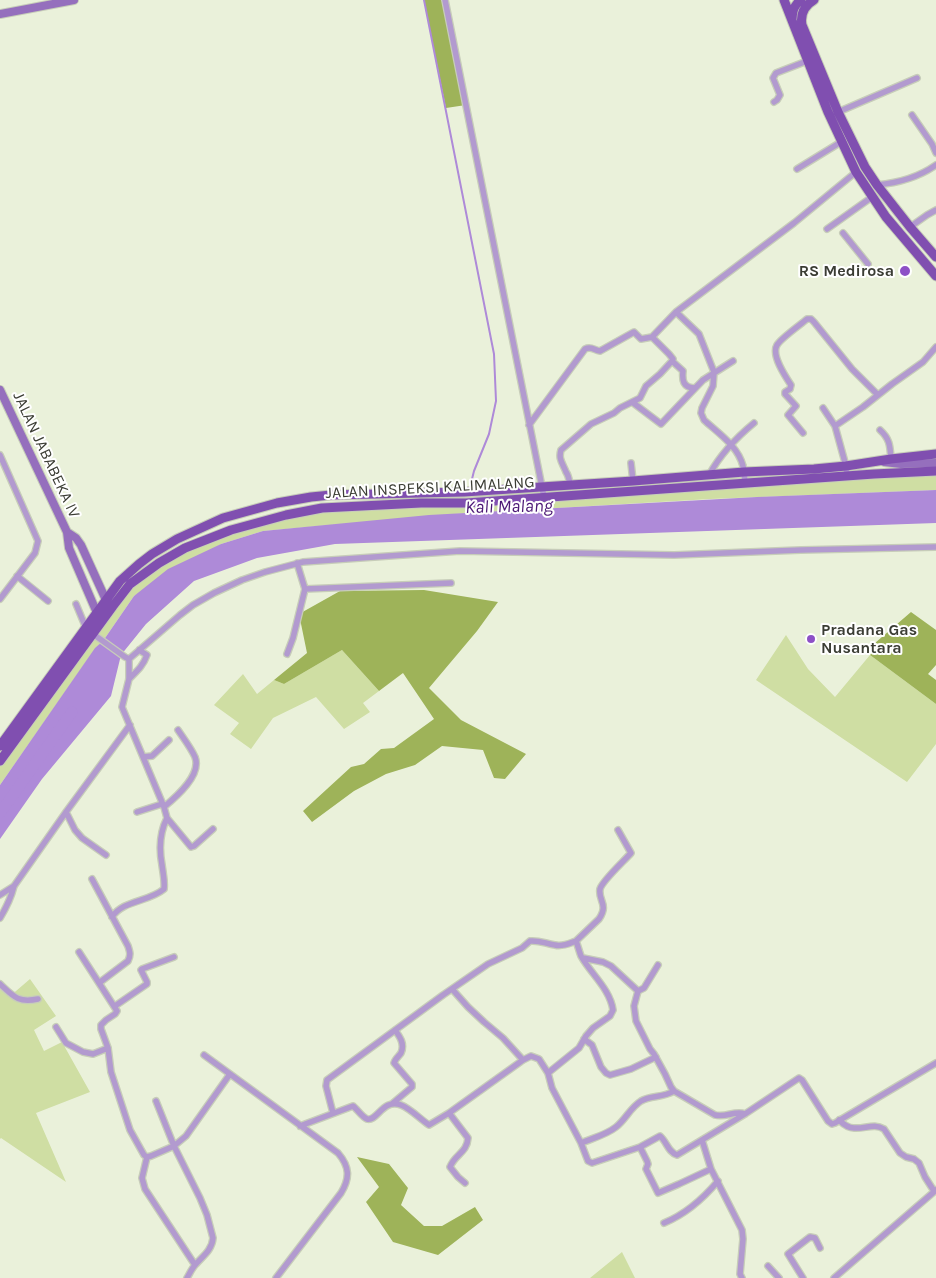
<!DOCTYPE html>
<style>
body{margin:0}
canvas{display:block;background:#eaf1da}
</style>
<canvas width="936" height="1278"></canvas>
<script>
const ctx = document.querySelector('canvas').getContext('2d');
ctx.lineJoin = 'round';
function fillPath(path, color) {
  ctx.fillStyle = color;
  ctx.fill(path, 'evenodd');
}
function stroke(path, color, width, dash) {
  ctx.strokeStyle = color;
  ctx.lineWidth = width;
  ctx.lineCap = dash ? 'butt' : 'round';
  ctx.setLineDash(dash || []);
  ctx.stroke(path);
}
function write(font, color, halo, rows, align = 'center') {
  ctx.font = font + ' Karla,sans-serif';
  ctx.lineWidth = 4;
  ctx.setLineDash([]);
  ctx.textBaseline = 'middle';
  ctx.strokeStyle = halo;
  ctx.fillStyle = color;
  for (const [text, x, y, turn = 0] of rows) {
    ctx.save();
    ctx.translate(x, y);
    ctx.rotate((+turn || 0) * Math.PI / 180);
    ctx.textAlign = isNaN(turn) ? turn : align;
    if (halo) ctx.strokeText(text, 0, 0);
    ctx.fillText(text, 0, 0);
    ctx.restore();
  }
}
fillPath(new Path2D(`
 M936,470v20l-226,9 -255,15 -192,17 -42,13 -87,52 -31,45 -8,8 -95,136v-24l126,-172 59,-41 118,-36z
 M786,635l22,34 27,28 35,-42 66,49v40l-29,38 -151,-102z
 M342,650l37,41 -16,12 7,9 -26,17 -28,-32 -43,21 -22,31 -21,-15 9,-11 -25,-18 29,-31 14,20 17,-14 10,4z
 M30,979l26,37 -22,14 10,21 18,-9 28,50 -54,21 30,69 -65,-44 -1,1v-150l9,8z
 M622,1252l13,26h-45z`), '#cfdea3');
fillPath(new Path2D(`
 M424,0h21l21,105 -20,3z
 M424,590l74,12 -21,29 -48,57 32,32 65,34 -21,25 -11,-1 -11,-28 -41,-4 -27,19 -29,9 -32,17 -42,31 -9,-11 48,-44 13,-3 17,-15 13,-1 40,-29 -31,-46 -24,18 -37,-41 -58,34 -10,-4 33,-27 -8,-39 41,-23z
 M911,612l25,18v35l-8,9 8,6v24l-66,-49 5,-12z
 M357,1157l32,7 19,24 -7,17 23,21h18l33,-19 8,13 -45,35 -45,-13 -27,-40 13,-15z`), '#9eb359');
fillPath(new Path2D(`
 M936,490v33l-601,21 -78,14 -63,23 -48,43 -25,31 -10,41 -69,83 -42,60v-54l95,-137 8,-7 31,-45 34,-27 53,-25 42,-13 166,-16 328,-18z`), '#ae8ad8');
stroke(new Path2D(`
 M424,0l70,354 2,47 -7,33 -15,37 -3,12
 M472,508l1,8`), '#ae8ad8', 2);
stroke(new Path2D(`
 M0,813l72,-101`), '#ae8ad8', 11);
const street = new Path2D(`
 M445,0l99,497
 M774,102l3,-2 3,-5 -7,-17 3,-5 31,-12
 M838,112l79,-34
 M912,115l20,29 4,9
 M797,169l44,-27
 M877,185c21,-2 42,-8 59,-20
 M910,227l17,-12 9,-5
 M827,229l45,-32
 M843,233l25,31
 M676,312l23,22 15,38 -1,14 -11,22 -1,5 3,7c14,13 34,26 39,46 2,6 1,11 2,17
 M652,337l17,17 4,5 -1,2 11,10c-1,9 0,17 12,17
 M632,402l8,-4 6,-12 14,-12 12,-13
 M823,408l12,18 11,40 1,9
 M529,425l56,-76c6,-3 9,1 15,2l34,-19 7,7 11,-2 24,-25 118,-89 62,-51
 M835,426l28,-19 29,-23 31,-22 13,-15
 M880,430c10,9 10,16 11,29
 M803,433l-15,-18 8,-9 -11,-12v-2l5,-3 1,-4c-6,-9 -20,-30 -14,-40 4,-7 23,-20 30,-26h4l3,3 38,47 26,26
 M0,455l38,86 -3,12 -35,46
 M631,463l2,18
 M709,475c11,-20 28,-38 45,-52
 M570,485c-1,-5 -1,-9 -4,-13 -3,-8 -8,-13 -5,-22l30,-26 23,-11 6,-5 12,-6 29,22 42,-44 30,-19
 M297,563l8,26
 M17,576l31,25
 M76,604l10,24
 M93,634l32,23 4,2
 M287,654l6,-16 12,-49 146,-6
 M129,679c8,-8 14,-13 18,-24l-8,-5
 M143,757l9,-1 17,-16
 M164,807c12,-10 38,-32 31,-50 -4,-9 -11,-18 -17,-27
 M66,812l9,18 7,8 24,17
 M137,812l25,-8
 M213,829l-19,17 -3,1 -24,-29 -3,-11 -42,-100 7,-28v-20l51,-44 13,-10 21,-12 28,-13 23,-8 38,-10 157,-11 214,4 127,-5 135,-3
 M92,879l36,67c2,6 3,9 0,15l-29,22 18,28 -2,3 -9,6 -5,5v4l7,19 3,24 19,58 14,25 3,2
 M0,895l14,-9
 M112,917c11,-17 37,-15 52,-28 1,-8 -1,-16 -2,-24 -3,-16 -3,-31 5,-47
 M0,918c6,-10 11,-20 14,-32l52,-74 64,-87
 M79,952l20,31
 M583,958l20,4 8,4 27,25 6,-3 14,-23
 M0,984c14,13 18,19 38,15
 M452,989l16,18 16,15 19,16 20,22
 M638,991l-4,15 2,15 14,28 4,5 11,20 6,13 3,4 41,24c11,3 20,-5 30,-1
 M115,1006l32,-22v-2l-6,-12 1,-1 32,-12
 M56,1027l10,16 17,9 10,2 15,-6
 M584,1039l8,6 9,22 5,6 4,2 21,-6 25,-12
 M204,1055l134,98c12,14 12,25 3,40l-65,85
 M548,1073l31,-25 7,-12 7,-8 17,-12 3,-6c-3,-21 -22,-36 -32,-54 -2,-5 -3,-10 -5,-15l23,-22c10,-15 -1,-18 1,-30 2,-8 24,-28 31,-36l-13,-23
 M156,1101l18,45 26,52 7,17 6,23c-1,12 -10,18 -17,26 -4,4 -6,9 -9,14
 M393,1103l19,-16v-3l-18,-21c1,-4 5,-7 7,-10 4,-9 -1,-16 -6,-23
 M333,1113l-7,-27 1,-6 116,-85 45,-31 34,-16 8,-7c10,-1 16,3 25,4 8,2 15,-2 21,-4
 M449,1113l19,25c-1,15 -13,16 -18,29l8,10 7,6
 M839,1120c4,4 9,8 15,8 11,1 20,-5 30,1l16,24 6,4 8,2 5,4 6,14 9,14
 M300,1126l53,-20c4,3 9,11 14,13 10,3 16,-21 34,-14 10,4 19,14 28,20l20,-12 74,-53 8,-4 8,3 9,14 4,15 29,55 7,18 4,2 48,-16 20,-11c7,6 8,16 17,19l68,-41 54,-36 3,2 26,41 4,3 3,-1 101,-60
 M702,1140l9,29 31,61 1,9 -3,35 2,4
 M581,1143c12,-5 25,-8 35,-16 10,-8 14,-19 25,-26 10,-6 22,-3 33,-10
 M640,1147l7,14 1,3 -2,5 12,24 21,-9 32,-15
 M147,1157l-5,21 3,11 50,76
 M147,1157l4,-1 23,-10 12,-10 44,-62
 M664,1223c22,-9 38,-23 54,-42
 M768,1266l11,12
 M803,1278l-15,-24 22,-17 5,1 5,10
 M834,1278l102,-88`);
const secondary = new Path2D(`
 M0,14l74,-14
 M0,390l67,142 2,16 28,65 3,3
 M884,462l17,2 35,-1
 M67,532l9,6 5,7 25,55 3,2`);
const primary = new Path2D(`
 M784,0l44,112 28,60 30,45 50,59
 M814,0c-10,6 -14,14 -12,25l36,87 27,55 12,18 33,42 26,30
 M792,20c0,-9 2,-15 9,-20
 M0,746l120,-165 19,-17 13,-10 25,-15 46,-21 54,-15 34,-6 20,-2 133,-3 169,-11 111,-9 70,-3 32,-3 45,-7 45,-5
 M0,761l113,-155 17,-22 29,-21 26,-15 46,-18 55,-15 36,-7 99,-5h45l408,-29 62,-3`);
stroke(street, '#c7cdb9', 8);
stroke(secondary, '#c7cdb9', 10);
stroke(primary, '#c7cdb9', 11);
stroke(street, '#b29acf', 5.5);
stroke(secondary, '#956fbd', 8);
stroke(primary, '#804fb0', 9);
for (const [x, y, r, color] of [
 [905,271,6,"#8d50c6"],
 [811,639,5,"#8d50c6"]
]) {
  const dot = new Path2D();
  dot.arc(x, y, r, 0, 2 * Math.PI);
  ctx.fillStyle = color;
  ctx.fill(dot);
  stroke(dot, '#fff', 2);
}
write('bold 16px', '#3b3d34', '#fff', [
 ["RS Medirosa",894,271],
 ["Pradana Gas",821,630,"left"],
 ["Nusantara",821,648,"left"]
], 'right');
write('16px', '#3b3d34', '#fff', [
 ["JALAN JABABEKA IV",46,455,65],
 ["JALAN INSPEKSI KALIMALANG",430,488,-3]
]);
write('italic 18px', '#4b1774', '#fff', [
 ["Kali Malang",509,507,-1]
]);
</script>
